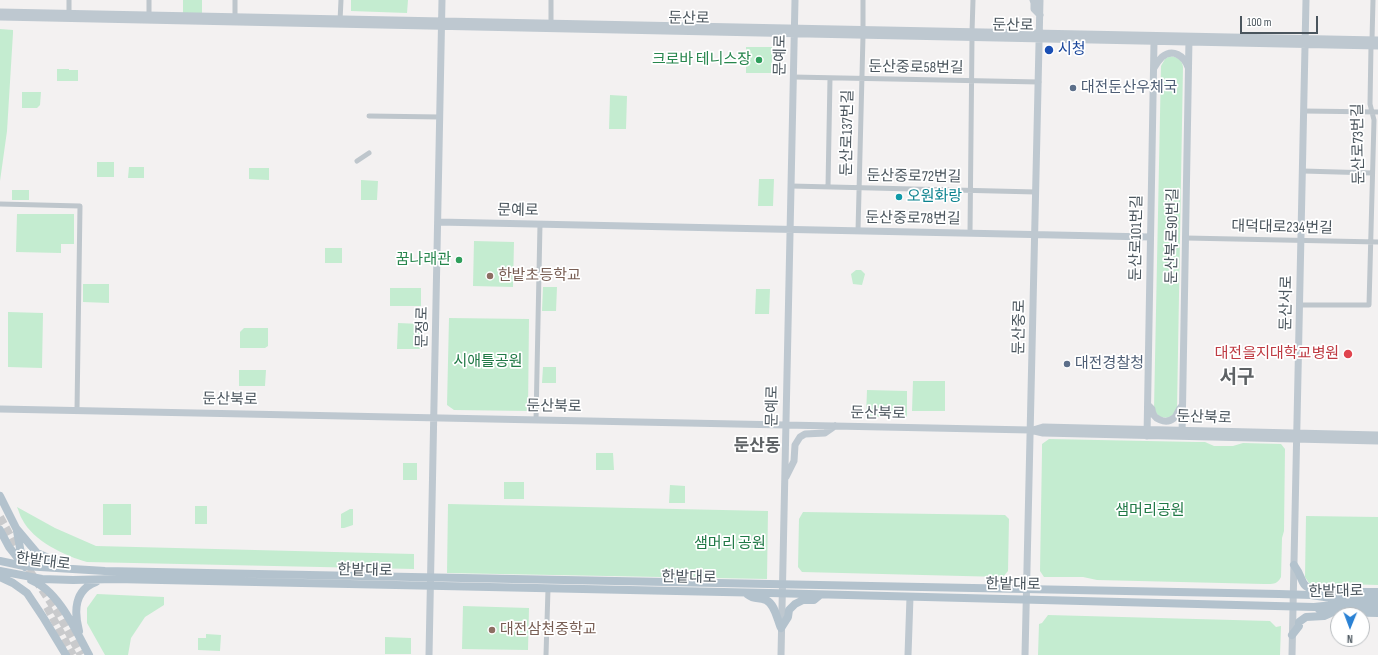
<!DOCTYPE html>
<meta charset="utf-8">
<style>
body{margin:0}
#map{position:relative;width:1378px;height:655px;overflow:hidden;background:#f3f1f1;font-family:"Sofia Sans Condensed",sans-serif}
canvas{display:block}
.north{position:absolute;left:1330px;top:607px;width:40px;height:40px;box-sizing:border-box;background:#fff;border:1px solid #b7bbbe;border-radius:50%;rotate:181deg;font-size:11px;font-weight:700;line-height:16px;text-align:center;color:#4a555d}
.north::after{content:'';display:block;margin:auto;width:14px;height:18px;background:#2a81d4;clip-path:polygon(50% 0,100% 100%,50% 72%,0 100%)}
.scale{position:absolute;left:1240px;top:16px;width:78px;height:18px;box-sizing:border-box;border:2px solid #4a555d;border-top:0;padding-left:5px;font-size:12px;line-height:14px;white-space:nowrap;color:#4a555d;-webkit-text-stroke:3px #fff;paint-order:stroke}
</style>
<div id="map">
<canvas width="1378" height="655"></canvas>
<div class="north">N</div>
<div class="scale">100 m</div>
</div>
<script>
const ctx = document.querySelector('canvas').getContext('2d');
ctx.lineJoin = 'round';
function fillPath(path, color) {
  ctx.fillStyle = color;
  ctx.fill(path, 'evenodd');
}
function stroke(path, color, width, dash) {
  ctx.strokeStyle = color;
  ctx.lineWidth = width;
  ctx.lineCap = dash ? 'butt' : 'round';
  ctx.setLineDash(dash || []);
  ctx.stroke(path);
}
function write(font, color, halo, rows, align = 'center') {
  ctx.font = font + ' "Sofia Sans Condensed","Noto Sans KR",sans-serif';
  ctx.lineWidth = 3.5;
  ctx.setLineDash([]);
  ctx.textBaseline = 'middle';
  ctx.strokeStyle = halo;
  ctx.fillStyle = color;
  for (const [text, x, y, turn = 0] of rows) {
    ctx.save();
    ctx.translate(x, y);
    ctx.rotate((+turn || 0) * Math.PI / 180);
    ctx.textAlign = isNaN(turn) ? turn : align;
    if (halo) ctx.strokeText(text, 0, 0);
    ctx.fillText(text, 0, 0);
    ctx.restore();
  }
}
fillPath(new Path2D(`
 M183,0h19v17h-19z
 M351,0h57l-1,13 -56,-2z
 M0,29l13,1v3l-6,98 -7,50z
 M746,47h26v26h-26z
 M1170,56c7,1 12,3 13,11l-6,342 -1,3 -6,6 -11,-1 -5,-8 7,-343 4,-7z
 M57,69h12v1h9v11h-21z
 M22,92h19l-1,13 -3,3h-15z
 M610,95l17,1 -1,33h-17z
 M97,162h17v15h-17z
 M129,167h15v11h-16z
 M249,168h20v12l-20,-1z
 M759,179h15l-1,27h-15z
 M361,180l17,1 -1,19h-16z
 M12,190h17v10h-17z
 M17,214h57v30h-13v9l-45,-1z
 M474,241l40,1 -1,45 -40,-1z
 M325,248h17v15h-17z
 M856,270h5l4,4 -3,11 -9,-1 -2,-10z
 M83,284h26v19l-26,-1z
 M543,287h14l-1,24h-14z
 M390,288h31v18h-31z
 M756,289h14l-1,25h-14z
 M8,312l35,1 -1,55 -34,-1z
 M449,318l80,1 -1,92 -74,-1 -7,-5z
 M398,323l23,1 -1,25h-23z
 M244,328h24v18l-3,2h-25v-16z
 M543,367h13v16h-14z
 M239,370h27l-1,16h-26z
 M913,381h32v30h-33z
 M867,390l40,1v26h-41z
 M1049,439l147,3h9l9,4h19l10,-3 38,1 4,5 -1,82 -2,7 -1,39c-4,8 -9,7 -17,7l-167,-4 -14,-3h-39l-4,-6 2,-119v-8z
 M596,453h17l1,17h-18z
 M403,463h14v17h-14z
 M504,482h20v17h-20z
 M670,485l15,1v17h-16z
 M103,504h28v31h-28z
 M448,504l320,7 -1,68 -320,-6z
 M195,506h12v18h-12z
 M17,507l38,21 41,18 318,8v15l-327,-7c-22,-6 -54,-21 -65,-43 -2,-3 -3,-8 -5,-12z
 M350,509h3v16l-9,3h-3v-14z
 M803,512l202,3 4,4 -1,52 -5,6 -201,-5 -4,-5 1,-48z
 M1306,516l72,1v68l-69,-2 -4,-6z
 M97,594l67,3v8l-19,12 -14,21 -3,17h-23l-18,-32v-15z
 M463,606l66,2 -1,42 -66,-1z
 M1048,615l222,6 6,6 5,-1 -1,29h-242l1,-31 3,-1z
 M206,634l15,1 -1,16 -22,-1v-12h8z
 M385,637l26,1v16h-26z`), '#c4ecd0');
stroke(new Path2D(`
 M0,517l29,53 30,45 22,40
 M47,607l26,48`), '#c9cacc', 8, [8, 4]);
stroke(new Path2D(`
 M149,15v-15
 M69,16v-16
 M235,17v-17
 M340,21l1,-21
 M551,25v-25
 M863,30v-30
 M972,32l1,-32
 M1372,40l1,-40
 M793,77l246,5
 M1304,111l74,1
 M369,116l71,1
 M357,161l12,-8
 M1303,171l69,2
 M791,186l245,6
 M828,187l2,-109
 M0,204l80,2 -3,204
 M858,231l5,-195
 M970,233l2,-195
 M1186,238l192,4
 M1300,305h69l5,-185 -4,-16 1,-58
 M536,420l4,-196
 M546,655l2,-66`), '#bec6cc', 5);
stroke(new Path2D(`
 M1033,0l1,3v6l6,6
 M0,12l1378,28
 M0,17l1378,29
 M1154,68c2,-4 5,-8 8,-11 11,-9 22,-1 26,10
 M438,222l712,15
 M1149,406l3,3c0,10 14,16 22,9 4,-3 3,-7 7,-11
 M0,409l1030,21 13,3 335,8
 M1033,430l10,-3 335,8
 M1147,436l7,-394
 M1182,436l7,-397
 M786,477l8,-16 1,-16 5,-8 5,-3 20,-1 10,-7
 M429,655l13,-655
 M781,655l14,-655
 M908,655l2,-58
 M1025,655l15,-655
 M1292,655l14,-655`), '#bec8d0', 7);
stroke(new Path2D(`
 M0,496l16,32 21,25 29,13
 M0,530l9,17 16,20
 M17,531l6,34
 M0,561l24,5 81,5 1174,23 32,1 20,3h47
 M1294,565c14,19 1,23 32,25
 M0,571l42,8 31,1 42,-1 655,14 544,14 19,-2 45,1
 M0,577l13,6 14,10 16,24 23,38
 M31,580c27,10 45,51 58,75
 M1319,593l11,-1h48
 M747,594c9,7 10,2 19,6 9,4 11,19 15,28l7,-11 1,-7 6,-6 8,-4h11l6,-5
 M1319,609l14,3 45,1
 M79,631c-5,-19 -5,-41 17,-49
 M1292,635l7,-9v-4l7,-5 18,-1 9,-4`), '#b3c2cd', 8);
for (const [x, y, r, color] of [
 [1049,50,5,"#1a4fb4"],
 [759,60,4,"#2e9e5b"],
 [1073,88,4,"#5c6f8a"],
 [899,197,4,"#0f9aa8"],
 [459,260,4,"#2e9e5b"],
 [490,276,4,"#8d6e63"],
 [1348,354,5,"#e0444e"],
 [1067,364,4,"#5c6f8a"],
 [492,630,4,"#8d6e63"]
]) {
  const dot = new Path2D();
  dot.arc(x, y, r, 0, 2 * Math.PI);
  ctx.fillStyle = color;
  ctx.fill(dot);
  stroke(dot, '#fff', 1.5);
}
write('15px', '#4a555d', '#fff', [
 ["둔산로",689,19,1],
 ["둔산로",1013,26,1],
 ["문예로",781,55,-89],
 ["둔산중로58번길",916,68,1],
 ["둔산로137번길",848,133,-89],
 ["둔산로73번길",1359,144,-91],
 ["둔산중로72번길",914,177,1],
 ["문예로",518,211,1],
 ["둔산중로78번길",913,219,1],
 ["대덕대로234번길",1282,228,1],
 ["둔산북로90번길",1173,236,-89],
 ["둔산로101번길",1137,238,-89],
 ["둔산서로",1287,303,-89],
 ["문정로",423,327,-89],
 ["둔산중로",1020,327,-89],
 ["둔산북로",230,400,1],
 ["문예로",773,406,-89],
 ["둔산북로",554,407,1],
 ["둔산북로",878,414,1],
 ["둔산북로",1204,418,2],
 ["한밭대로",43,562,7],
 ["한밭대로",365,571,1],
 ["한밭대로",689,578,1],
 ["한밭대로",1013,585,1],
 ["한밭대로",1336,592,-1]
]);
write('15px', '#164399', '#fff', [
 ["시청",1058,50]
], 'left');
write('15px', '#27864d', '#fff', [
 ["크로바 테니스장",751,60],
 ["꿈나래관",451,260]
], 'right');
write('15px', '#4e5e75', '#fff', [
 ["대전둔산우체국",1081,88],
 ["대전경찰청",1075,364]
], 'left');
write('15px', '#0d838f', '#fff', [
 ["오원화랑",907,197]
], 'left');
write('15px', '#785e54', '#fff', [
 ["한밭초등학교",498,276],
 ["대전삼천중학교",500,630]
], 'left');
write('15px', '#be3a42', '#fff', [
 ["대전을지대학교병원",1339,354]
], 'right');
write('15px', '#207946', '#fff', [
 ["시애틀공원",488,362],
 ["샘머리공원",1150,511],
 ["샘머리 공원",730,544]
]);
write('bold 17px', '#5e6265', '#fff', [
 ["둔산동",757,447]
]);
write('bold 19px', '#5e6265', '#fff', [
 ["서구",1237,378]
]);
</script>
